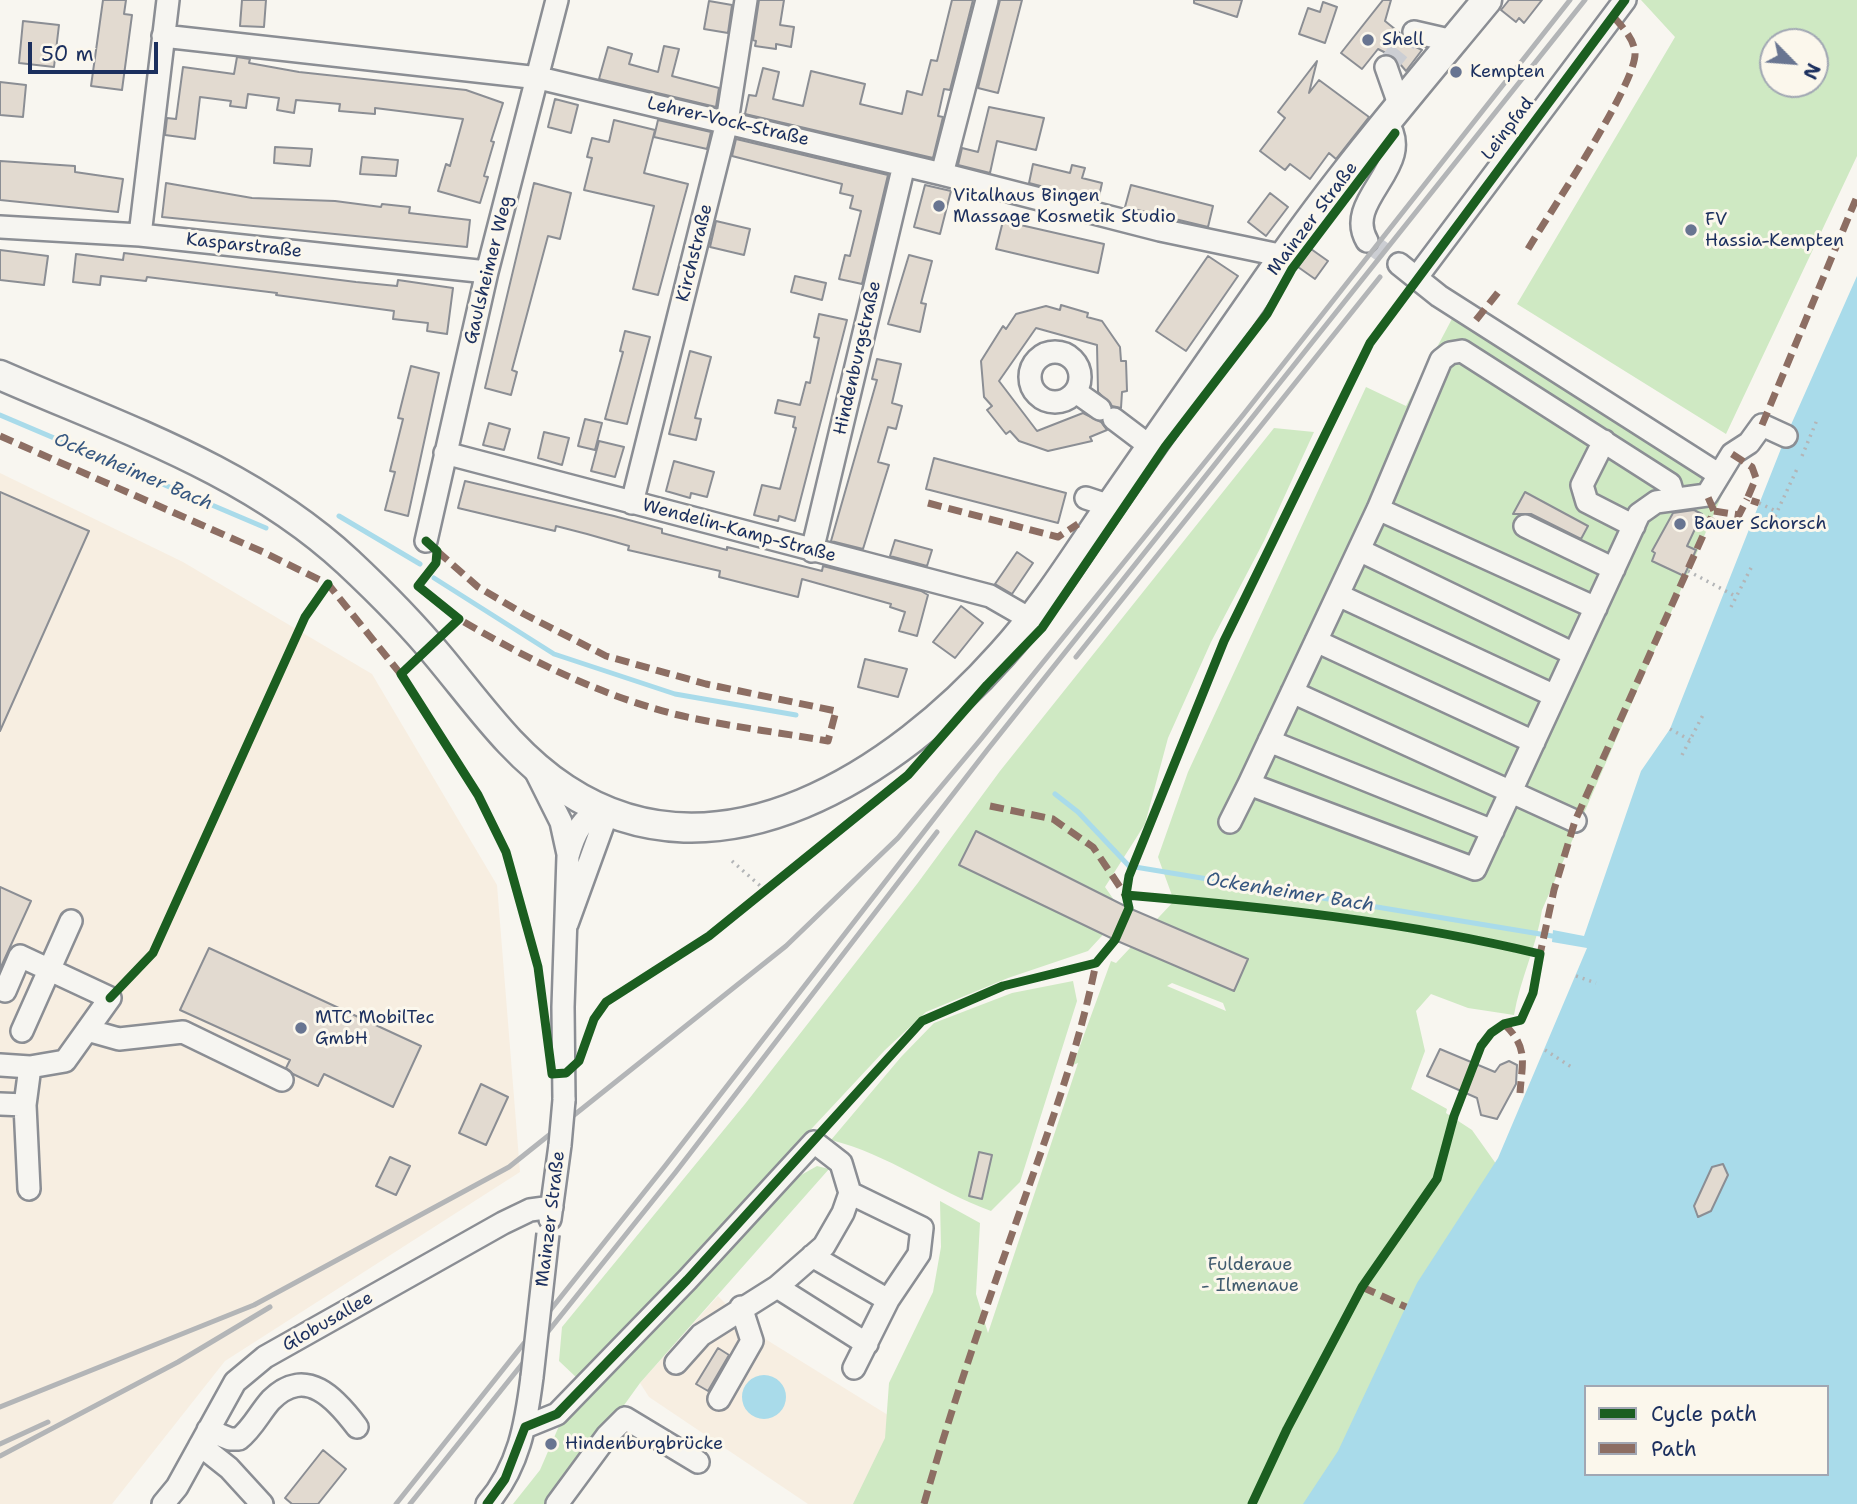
<!DOCTYPE html>
<meta charset="utf-8">
<style>
body{margin:0}
#map{position:relative;width:1857px;height:1504px;overflow:hidden;background:#f8f6f0;font-family:"Shantell Sans",sans-serif}
canvas{display:block}
.legend{position:absolute;left:1584px;top:1385px;width:245px;height:91px;box-sizing:border-box;background:#fbf7ec;border:2px solid #a1a7b3;margin:0;padding:9px 12px;list-style:none;font-size:21px;color:#1b2f5e}
.legend li{display:flex;align-items:center;gap:14px;height:35px}
.legend b{width:35px;border:2px solid #a1a7b3}
.north{position:absolute;left:1759px;top:28px;width:70px;height:70px;box-sizing:border-box;background:#fbf7ec;border:2px solid #a1a7b3;border-radius:50%;rotate:115deg;font-size:19px;font-weight:700;line-height:28px;text-align:center;color:#1b2f5e}
.north::after{content:'';display:block;margin:auto;width:24px;height:32px;background:#687591;clip-path:polygon(50% 0,100% 100%,50% 72%,0 100%)}
.scale{position:absolute;left:28px;top:42px;width:130px;height:32px;box-sizing:border-box;border:4px solid #1b2f5e;border-top:0;padding-left:9px;font-size:21px;line-height:24px;white-space:nowrap;color:#1b2f5e;-webkit-text-stroke:5px #fbf7ec;paint-order:stroke}
</style>
<div id="map">
<canvas width="1857" height="1504"></canvas>
<ul class="legend">
<li><b style="height:9px;background:#1b5e20"></b>Cycle path</li>
<li><b style="height:9px;background:#8d6e63"></b>Path</li>
</ul>
<div class="north">N</div>
<div class="scale">50 m</div>
</div>
<script>
const ctx = document.querySelector('canvas').getContext('2d');
ctx.lineJoin = 'round';
function fillPath(path, color) {
  ctx.fillStyle = color;
  ctx.fill(path, 'evenodd');
}
function stroke(path, color, width, dash) {
  ctx.strokeStyle = color;
  ctx.lineWidth = width;
  ctx.lineCap = dash ? 'butt' : 'round';
  ctx.setLineDash(dash || []);
  ctx.stroke(path);
}
function write(font, color, halo, rows, align = 'center') {
  ctx.font = font + ' "Shantell Sans",sans-serif';
  ctx.lineWidth = 6;
  ctx.setLineDash([]);
  ctx.textBaseline = 'middle';
  ctx.strokeStyle = halo;
  ctx.fillStyle = color;
  for (const [text, x, y, turn = 0] of rows) {
    ctx.save();
    ctx.translate(x, y);
    ctx.rotate((+turn || 0) * Math.PI / 180);
    ctx.textAlign = isNaN(turn) ? turn : align;
    if (halo) ctx.strokeText(text, 0, 0);
    ctx.fillText(text, 0, 0);
    ctx.restore();
  }
}
fillPath(new Path2D(`
 M0,473l183,89 189,112 125,211 23,287 -295,189 -113,143h-112z
 M718,1296l36,36 150,93 -43,79h-53l-159,-107 -9,-14z`), '#f7eee1');
fillPath(new Path2D(`
 M1641,0h216v156l-131,278 -209,-130 158,-267zM1773,42h42v42h-42z
 M1454,315l271,173 -183,422c-5,36 -22,69 -28,105l-46,-7 -37,-14 -15,17 9,40 -14,38 36,20 -1,4 26,17 27,38 87,219v87l90,30h-823l32,-66 4,-55 44,-91 8,-45 -1,-46 40,22 -4,71 12,39 90,-270 -5,2 38,-104 5,2 58,-62 -16,-44 30,-85 178,-385 40,19zM1172,983l51,20 3,8 -59,-25z
 M1274,428l40,4 -50,109 -53,101 -43,96 -23,86 -40,63 18,26 -35,38 -80,27 -82,34 -41,38 -307,329 -19,-18 3,-34 183,-223 172,-220 83,-113z
 M1073,981l4,20 -57,181 -29,29c-55,-20 -103,-57 -160,-71l70,-83 33,-34 78,-30z
 M817,1166l12,3 -189,214 -87,121h-40l27,-34 19,-44 235,-247z`), '#cfe9c3');
fillPath(new Path2D(`
 M1857,276v1228h-554l35,-53 79,-168 81,-125 89,-210 -35,-6 1,-12 31,6 57,-165 29,-42 116,-293zM1586,1387h241v87h-241z
 M742 1397a22 22 0 1 1 44 0a22 22 0 1 1-44 0Z`), '#a9dbea');
stroke(new Path2D(`
 M0,415l266,113
 M339,516l81,48
 M434,578l120,76 121,40 121,21
 M1055,794l23,18 51,54 423,70`), '#a9dbea', 5);
const building = new Path2D(`
 M103,0h23l-2,14 8,1 -10,75 -31,-4z
 M242,0h24l-2,27 -24,-1z
 M759,0h25l-4,25 14,2 -3,20 -15,-3v5l-21,-3 1,-5 -3,-1z
 M952,0h21l-23,90 -6,-1 -6,27 5,1 -10,41 -188,-44 4,-19 7,1 7,-28 16,4 -6,27 30,7 8,-35 54,13 -5,20 42,10 5,-23 15,4 9,-35 6,1z
 M1000,0h22l-24,93 -20,-5z
 M1194,0h48l-5,17 -43,-14z
 M1383,0h8l-6,21 16,13 5,8 16,8 -16,21 -12,-14 -16,-8 -16,20 -21,-16z
 M1509,0h33l-18,23 -5,-5 -3,4 -15,-12z
 M709,1l23,4 -4,28 -24,-4z
 M1323,2l14,5 -12,36 -26,-9 9,-26 12,4z
 M23,21l36,4 -5,42 -35,-4z
 M664,46l15,3 -7,27 47,12 -3,19 -117,-28 9,-32 24,7 -3,10 29,8z
 M237,57l13,2 -1,4 50,9 167,18 37,13 -12,38 3,1 -10,34 4,1 -8,26 -42,-12 8,-27 4,2 13,-47 -88,-11v6l-36,-3 1,-7 -44,-4 -2,13 -17,-3 2,-12 -31,-4 -2,14 -16,-2 1,-5 -31,-4 -5,42 -30,-4 2,-17 9,1 7,-52 51,7z
 M1317,61l-8,32 10,-13 50,37 -33,42 -7,-6 -19,26 -20,-15 -5,6 -25,-19 25,-33 -7,-6z
 M0,82l26,3 -3,32 -23,-2z
 M555,99l23,6 -7,28 -23,-6z
 M989,107l55,11 -8,32 -39,-9 -7,32 -32,-8 4,-17 16,4z
 M614,120l41,10 -11,43 44,11 -30,111 -25,-6 21,-83 -70,-16 8,-32 -5,-1 5,-19 17,4z
 M658,120l53,12 -4,17 -53,-12z
 M736,139l152,36 -26,109 -23,-5 6,-24 5,1 11,-45 -11,-3 3,-12 -13,-3 2,-9 -110,-28z
 M275,147l37,2 -2,17 -36,-3z
 M362,157l36,3 -2,16 -36,-2z
 M0,161l75,5v6l48,7 -5,33 -118,-12z
 M1033,164l37,9 2,-8 13,3 -3,10 20,5 -4,18 -69,-18z
 M166,183l86,15 83,3 46,6 1,-3 28,3 -1,6 61,7 -3,27 -305,-30z
 M534,183l37,10 -11,46 -12,-3 -36,134 5,2 -6,23 -26,-7z
 M925,185l26,6 -11,43 -26,-7z
 M1131,185l82,21 -5,21 -83,-20z
 M1270,193l18,14 -22,29 -18,-14z
 M716,221l34,8 -6,26 -34,-8z
 M1003,221l101,23 -6,29 -102,-24z
 M1311,249l17,12 -13,18 -17,-12z
 M0,250l48,6 -4,29 -44,-5z
 M124,253l232,29 41,4 1,-6 55,8 -6,46 -20,-3 1,-8 -35,-4 1,-8 -118,-16 1,-2 -130,-16 -1,4 -45,-5 -1,9 -27,-3 3,-28 47,6z
 M909,255l23,6 -11,42 5,1 -6,28 -32,-8z
 M1208,256l30,20 -52,75 -30,-20z
 M795,276l31,7 -4,17 -31,-8z
 M1061,305l27,8 -1,4 15,4 18,26 1,14h5l1,30 -5,1 -1,16 -9,-2 -14,-14 -1,-47 -61,-17 -37,53 38,50 46,-18 18,9 6,8 -17,7 2,4 -44,10 -29,-10 -9,-10 -4,3 -19,-24 5,-4 -8,-9 -3,-36 22,-35 3,3 10,-15 30,-8 14,4z
 M819,314l28,6 -52,201 -16,-5 -1,5 -24,-6 8,-30 18,4 16,-61 -3,-1 2,-10 -20,-4 3,-13 22,5 6,-23 4,1 9,-45 -5,-1z
 M625,331l25,6 -23,87 -22,-5 18,-67 -3,-1z
 M690,351l21,6 -16,61 6,1 -5,21 -27,-6z
 M877,359l24,5 -9,39 10,3 -6,23 -8,-2 -10,35 11,3 -26,84 -32,-8 46,-161 -5,-1z
 M411,366l28,7 -31,143 -23,-6 10,-38 -5,-1 13,-52 -5,-1z
 M585,419l17,4 -7,27 -17,-4z
 M489,423l21,6 -6,21 -21,-5z
 M544,432l25,6 -7,27 -24,-7z
 M599,441l25,6 -9,30 -24,-6z
 M934,458l132,35 -8,30 -132,-34z
 M674,461l40,11 -7,25 -16,-4 -1,5 -24,-7z
 M465,481l149,35 48,13v4l65,17v-3l95,24 1,-5 98,25 7,4 -11,41 -18,-5 6,-19 -15,-5 1,-3 -89,-25 -4,18 -79,-20 1,-6 -92,-21 1,-4 -42,-12 -31,-8 -1,5 -97,-23z
 M0,492l89,39 -89,200z
 M1525,492l63,34 -7,13 -50,-25h-18z
 M1694,510l8,4 -15,32 9,4 -12,26 -32,-15 3,-8 -3,-2 21,-38z
 M895,540l37,10 -5,16 -37,-10z
 M1017,552l16,11 -21,31 -17,-10z
 M961,606l22,17 -28,35 -22,-16z
 M865,659l42,10 -9,28 -40,-10z
 M976,831l153,77 119,51 -14,32 -119,-51 -156,-75z
 M0,887l31,14 -31,68z
 M209,948l212,98 -28,61 -69,-33 -6,12 -25,-12 -7,-6 4,-8 -110,-50z
 M1440,1049l55,23 5,-7 9,-4 8,4 -1,19 -19,35 -16,-4 -4,-17 -50,-22z
 M481,1084l27,13 -22,48 -27,-12z
 M979,1152l13,3 -10,44 -13,-3z
 M390,1157l20,9 -14,29 -20,-9z
 M1723,1164l5,11 -17,36 -13,6 -4,-11 18,-39z
 M718,1348l11,7 -21,36 -12,-7z
 M323,1450l23,19 -28,35h-26l-7,-6z`);
fillPath(building, '#e2dad0');
stroke(building, '#8b8e94', 2);
stroke(new Path2D(`
 M1386,67l28,-35
 M1367,241l32,23`), '#ccced3', 21, [21, 10]);
const minor = new Path2D(`
 M1414,32l39,9
 M163,36l376,42 403,96 218,56 124,26
 M1386,67l13,37
 M942,174l45,-174
 M0,227l140,8 347,37
 M140,235l28,-235
 M1367,241c-25,-42 52,-75 19,-120
 M1399,264l40,32 279,178
 M1417,277l208,-277
 M1030 377a25 25 0 1 1 50 0a25 25 0 1 1-50 0Z
 M1076,392l24,17
 M1114,419l37,28
 M1604,441l-22,44 5,17 47,24
 M445,453l545,143 40,23
 M1086,498l24,8
 M1674,498l-4,-14 -208,-133 -12,2 -9,7 -63,149 -129,275 226,85 164,-355 17,-12 51,-7 25,-41 17,-11 13,-18 24,11
 M632,503l95,-381 19,-122
 M1378,509l218,99
 M1525,526l89,43
 M426,541l61,-269 70,-272
 M1359,550l215,104
 M812,551l92,-386
 M1338,595l217,101
 M1316,641l218,101
 M1292,692l283,129
 M1269,741l224,90
 M534,768l27,54 7,32
 M1230,822l19,-38
 M0,989l5,2 15,-35 90,42 -45,63 -35,6 -30,-2
 M87,1030l32,9 64,-7 99,48
 M22,1031l49,-110
 M564,1100l-1,-93 5,-151c6,-21 15,-45 40,-45l-41,113
 M0,1104l25,1 5,-38
 M25,1105l4,84
 M550,1219l10,-74
 M812,1256l76,44 31,-46 3,-26 -72,-35
 M777,1287l90,57
 M854,1368l34,-68
 M719,1399l33,-58 -11,-34
 M525,1427l32,-13 130,-134 127,-138 27,21 9,30 -7,20 -19,33 -47,41 -76,48 -25,28
 M208,1430l22,9h9c14,-11 21,-27 32,-39 35,-35 65,-1 86,27
 M200,1445l29,23 33,36
 M163,1504l14,-17 58,-105 30,-25 238,-134 27,-13 22,-3
 M487,1504c32,-37 39,-80 45,-127
 M557,1504l50,-68 18,-18 73,44`);
const major = new Path2D(`
 M0,375c121,53 249,95 348,187 32,30 63,61 91,95 40,48 74,98 126,132 155,102 333,-18 437,-135 41,-45 74,-98 108,-148 56,-81 112,-162 169,-243 64,-92 137,-177 208,-263`);
stroke(minor, '#8b8e94', 26);
stroke(major, '#8b8e94', 33);
stroke(new Path2D(`
 M1802,456l15,-36
 M1759,503l17,8
 M1769,529l28,-60
 M1688,571l49,26
 M1731,607l21,-41
 M1670,729l20,11
 M1682,755l21,-40
 M732,861l34,30
 M1576,976l20,7
 M1545,1050l28,18`), '#b3b5b7', 3.5, [2, 5]);
stroke(minor, '#f6f5f1', 21);
stroke(major, '#f6f5f1', 28);
stroke(new Path2D(`
 M1076,657l304,-380
 M0,1407l254,-102 255,-138 277,-221 112,-108 83,-99 262,-324 327,-415
 M0,1444l48,-22
 M0,1456l178,-94 92,-55
 M396,1504l269,-338 323,-417 597,-749
 M410,1504l265,-331 262,-341`), '#b3b5b7', 5);
const minorBridge = new Path2D(`
 M560,1145l4,-45
 M532,1377l16,-143`);
stroke(minorBridge, '#8b8e94', 26, []);
stroke(minorBridge, '#f6f5f1', 21);
stroke(new Path2D(`
 M1528,249c20,-34 110,-167 107,-197 -2,-15 -13,-25 -22,-36
 M1476,320l24,-30
 M1762,425l94,-226
 M0,436l263,116 65,32 75,93
 M1732,454l20,13 4,11 -9,21 12,4
 M928,503l130,34 20,-13
 M1714,511l25,4 8,-16
 M437,551l41,36 46,27 82,42 100,28 130,27 -8,30c-51,-9 -104,-15 -154,-27 -77,-20 -147,-55 -215,-95
 M990,806l63,13 40,28 33,49
 M1539,959l15,-69 21,-69 139,-310 -7,-16
 M1504,1024c25,24 18,38 16,69
 M1362,1287l44,20
 M924,1504c26,-92 57,-182 89,-273 31,-88 65,-177 83,-268`), '#8d6e63', 7, [14, 7]);
stroke(new Path2D(`
 M426,541l11,10 -1,12 -18,23 41,33 -58,55 77,121 28,57 32,115 14,107 14,-1 13,-12 15,-42 12,-17 103,-66 199,-161 79,-90 55,-57 123,-181 102,-133 25,-45 103,-136
 M1126,895c139,12 277,26 414,59l-7,39 -12,27 -17,4 -13,9 -10,13 -27,70 -17,63 -75,108 -75,142 -35,75
 M110,998l43,-45 152,-336 23,-33
 M487,1504l18,-25 20,-52 32,-13 130,-134 235,-259 81,-35 93,-23 19,-23 14,-32 -3,-13 3,-19 95,-235 146,-298 255,-343`), '#1b5e20', 9);
for (const [x, y, r, color] of [
 [1368,40,7,"#687591"],
 [1456,72,7,"#687591"],
 [939,206,7,"#687591"],
 [1691,230,7,"#687591"],
 [1680,524,7,"#687591"],
 [301,1028,7,"#687591"],
 [551,1444,7,"#687591"]
]) {
  const dot = new Path2D();
  dot.arc(x, y, r, 0, 2 * Math.PI);
  ctx.fillStyle = color;
  ctx.fill(dot);
  stroke(dot, '#fbf7ec', 2.5);
}
write('18px', '#1b2f5e', '#fbf7ec', [
 ["Shell",1382,40],
 ["Kempten",1470,72],
 ["Vitalhaus Bingen",953,196],
 ["Massage Kosmetik Studio",953,217],
 ["FV",1705,220],
 ["Hassia-Kempten",1705,241],
 ["Bauer Schorsch",1694,524],
 ["MTC MobilTec",315,1018],
 ["GmbH",315,1039],
 ["Hindenburgbrücke",565,1444]
], 'left');
write('18px', '#1b2f5e', '#fbf7ec', [
 ["Lehrer-Vock-Straße",728,122,13],
 ["Leinpfad",1508,129,-53],
 ["Mainzer Straße",1313,219,-53],
 ["Kasparstraße",244,246,6],
 ["Kirchstraße",695,253,-76],
 ["Gaulsheimer Weg",489,270,-76],
 ["Hindenburgstraße",858,358,-77],
 ["Wendelin-Kamp-Straße",739,531,15],
 ["Mainzer Straße",551,1219,-83],
 ["Globusallee",328,1322,-30]
]);
write('18px', '#405b6e', '#fbf7ec', [
 ["Fulderaue",1250,1265],
 ["- Ilmenaue",1250,1286]
]);
write('italic 19px', '#365780', '#fbf7ec', [
 ["Ockenheimer Bach",133,472,23],
 ["Ockenheimer Bach",1290,893,9]
]);
</script>
